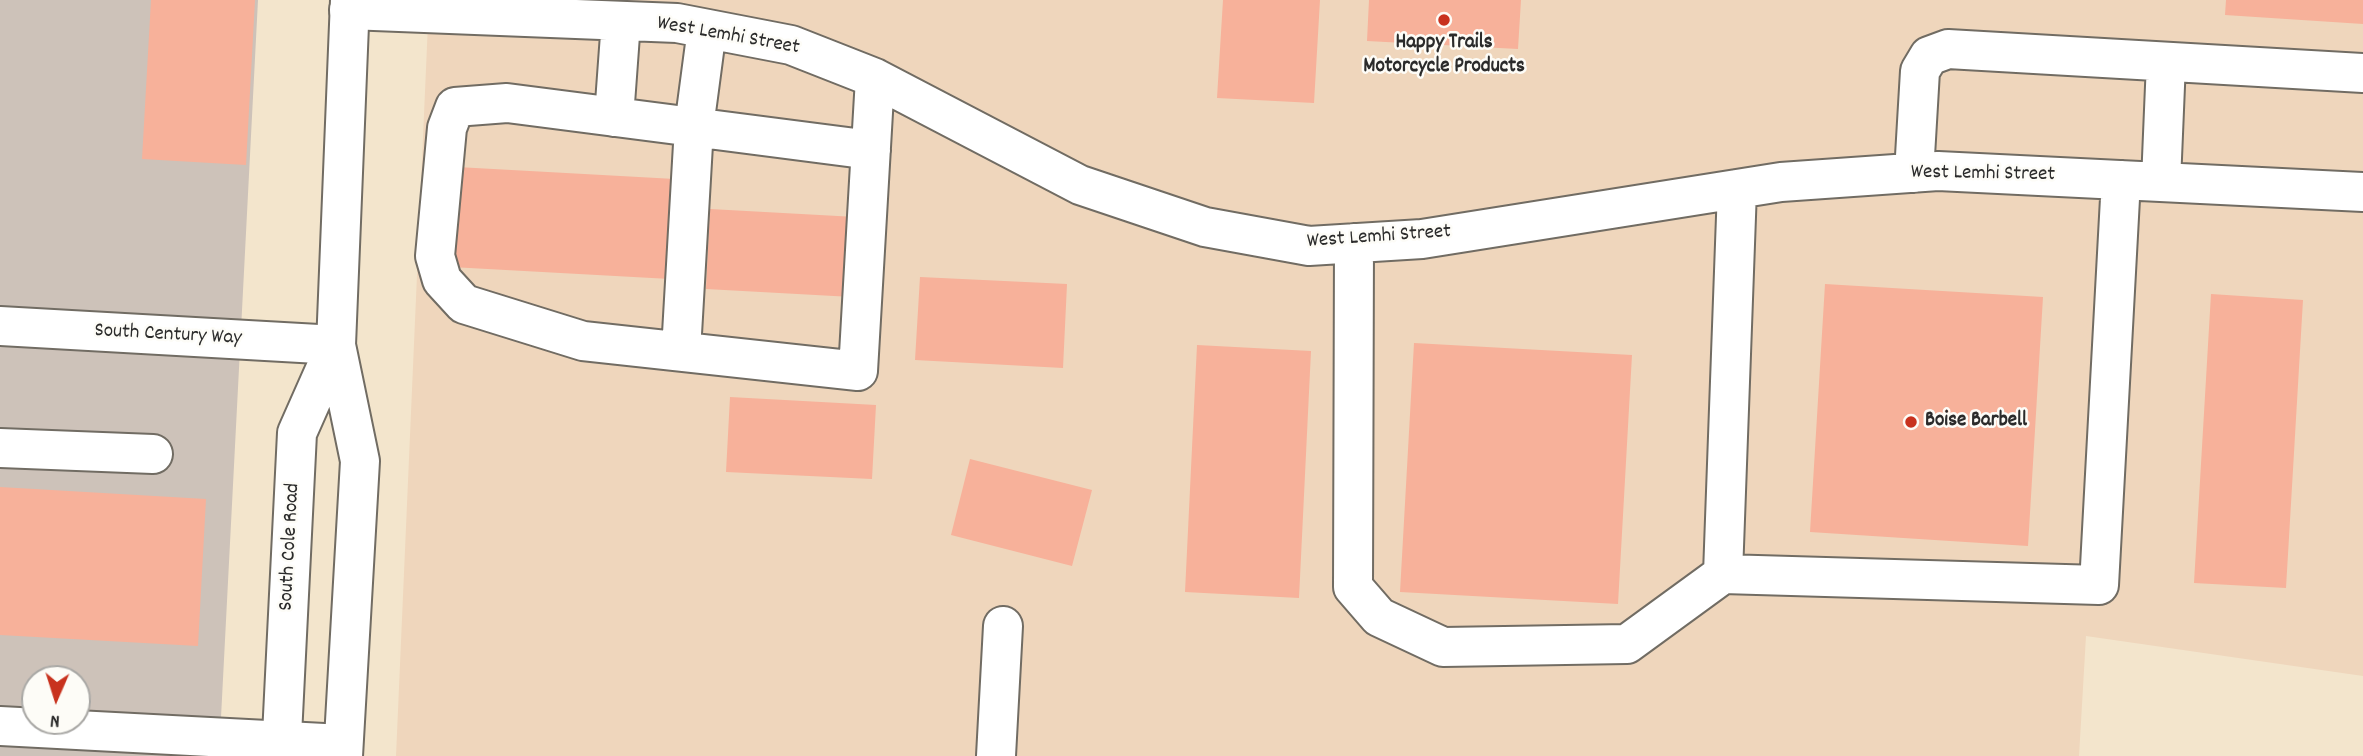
<!DOCTYPE html>
<style>
body{margin:0}
#map{position:relative;width:2363px;height:756px;overflow:hidden;background:#f3e5cc;font-family:Dekko,sans-serif}
canvas{display:block}
.north{position:absolute;left:21px;top:665px;width:70px;height:70px;box-sizing:border-box;background:#fdfcf7;border:2px solid #a9a8a5;border-radius:50%;rotate:183deg;font-size:19px;font-weight:700;line-height:28px;text-align:center;color:#2b2b2b}
.north::after{content:'';display:block;margin:auto;width:24px;height:32px;background:#c8321e;clip-path:polygon(50% 0,100% 100%,50% 72%,0 100%)}
</style>
<div id="map">
<canvas width="2363" height="756"></canvas>
<div class="north">N</div>
</div>
<script>
const ctx = document.querySelector('canvas').getContext('2d');
ctx.lineJoin = 'round';
function fillPath(path, color) {
  ctx.fillStyle = color;
  ctx.fill(path, 'evenodd');
}
function stroke(path, color, width, dash) {
  ctx.strokeStyle = color;
  ctx.lineWidth = width;
  ctx.lineCap = dash ? 'butt' : 'round';
  ctx.setLineDash(dash || []);
  ctx.stroke(path);
}
function write(font, color, halo, rows, align = 'center') {
  ctx.font = font + ' Dekko,sans-serif';
  ctx.lineWidth = 5;
  ctx.setLineDash([]);
  ctx.textBaseline = 'middle';
  ctx.strokeStyle = halo;
  ctx.fillStyle = color;
  for (const [text, x, y, turn = 0] of rows) {
    ctx.save();
    ctx.translate(x, y);
    ctx.rotate((+turn || 0) * Math.PI / 180);
    ctx.textAlign = isNaN(turn) ? turn : align;
    if (halo) ctx.strokeText(text, 0, 0);
    ctx.fillText(text, 0, 0);
    ctx.restore();
  }
}
fillPath(new Path2D(`
 M429,0h1934v676l-277,-40 -7,120h-1683z`), '#efd6bc');
fillPath(new Path2D(`
 M0,0h258l-39,756h-219zM35,679h42v42h-42z`), '#cdc2b9');
fillPath(new Path2D(`
 M151,0h104l-9,165 -104,-6z
 M1223,0h97l-6,103 -97,-5z
 M1369,0h152l-3,49 -151,-8z
 M2226,0h137v24l-138,-9z
 M457,167l218,12 -5,100 -219,-12z
 M710,209l146,8 -4,80 -146,-8z
 M920,277l147,7 -4,84 -148,-8z
 M1825,284l218,13 -15,249 -218,-14z
 M2211,294l92,6 -17,288 -92,-5z
 M1414,343l218,12 -14,249 -218,-12z
 M1197,345l114,6 -12,247 -114,-6z
 M730,397l146,8 -4,74 -146,-7z
 M970,459l122,31 -20,76 -121,-31z
 M0,487l206,12 -8,147 -198,-11z`), '#f7b19a');
const minor = new Path2D(`
 M349,10l328,13 114,22 84,33 205,107 125,42 104,19 113,-7 359,-57 157,-11 425,21
 M614,117l7,-96
 M871,150l-364,-47 -52,4 -8,21 -12,128 7,24 22,24 119,37 275,30 17,-293
 M1914,173l6,-102 9,-15 19,-7 415,24
 M2161,182l5,-120
 M1737,189l-14,385 376,11 22,-405
 M1354,243l-1,344 26,30 64,30 184,-3 96,-70
 M0,326l336,19
 M681,351l13,-224 13,-98
 M0,448l153,6
 M0,726l343,18
 M996,756l7,-130`);
const major = new Path2D(`
 M281,756l16,-323 39,-88
 M343,756l17,-295 -24,-116 14,-345`);
stroke(minor, '#716c63', 42);
stroke(major, '#716c63', 42);
stroke(minor, '#fff', 38);
stroke(major, '#fff', 38);
for (const [x, y, r, color] of [
 [1444,20,7,"#c8321e"],
 [1911,422,7,"#c8321e"]
]) {
  const dot = new Path2D();
  dot.arc(x, y, r, 0, 2 * Math.PI);
  ctx.fillStyle = color;
  ctx.fill(dot);
  stroke(dot, '#fdfcf7', 2.5);
}
write('21px', '#2b2b2b', '#fdfcf7', [
 ["West Lemhi Street",728,37,10],
 ["West Lemhi Street",1983,175,1],
 ["West Lemhi Street",1379,238,-4],
 ["South Century Way",168,336,3],
 ["South Cole Road",291,547,-87]
]);
write('bold 21px', '#2b2b2b', '#fdfcf7', [
 ["Happy Trails",1444,44],
 ["Motorcycle Products",1444,68],
 ["Boise Barbell",1925,422,"left"]
]);
</script>
